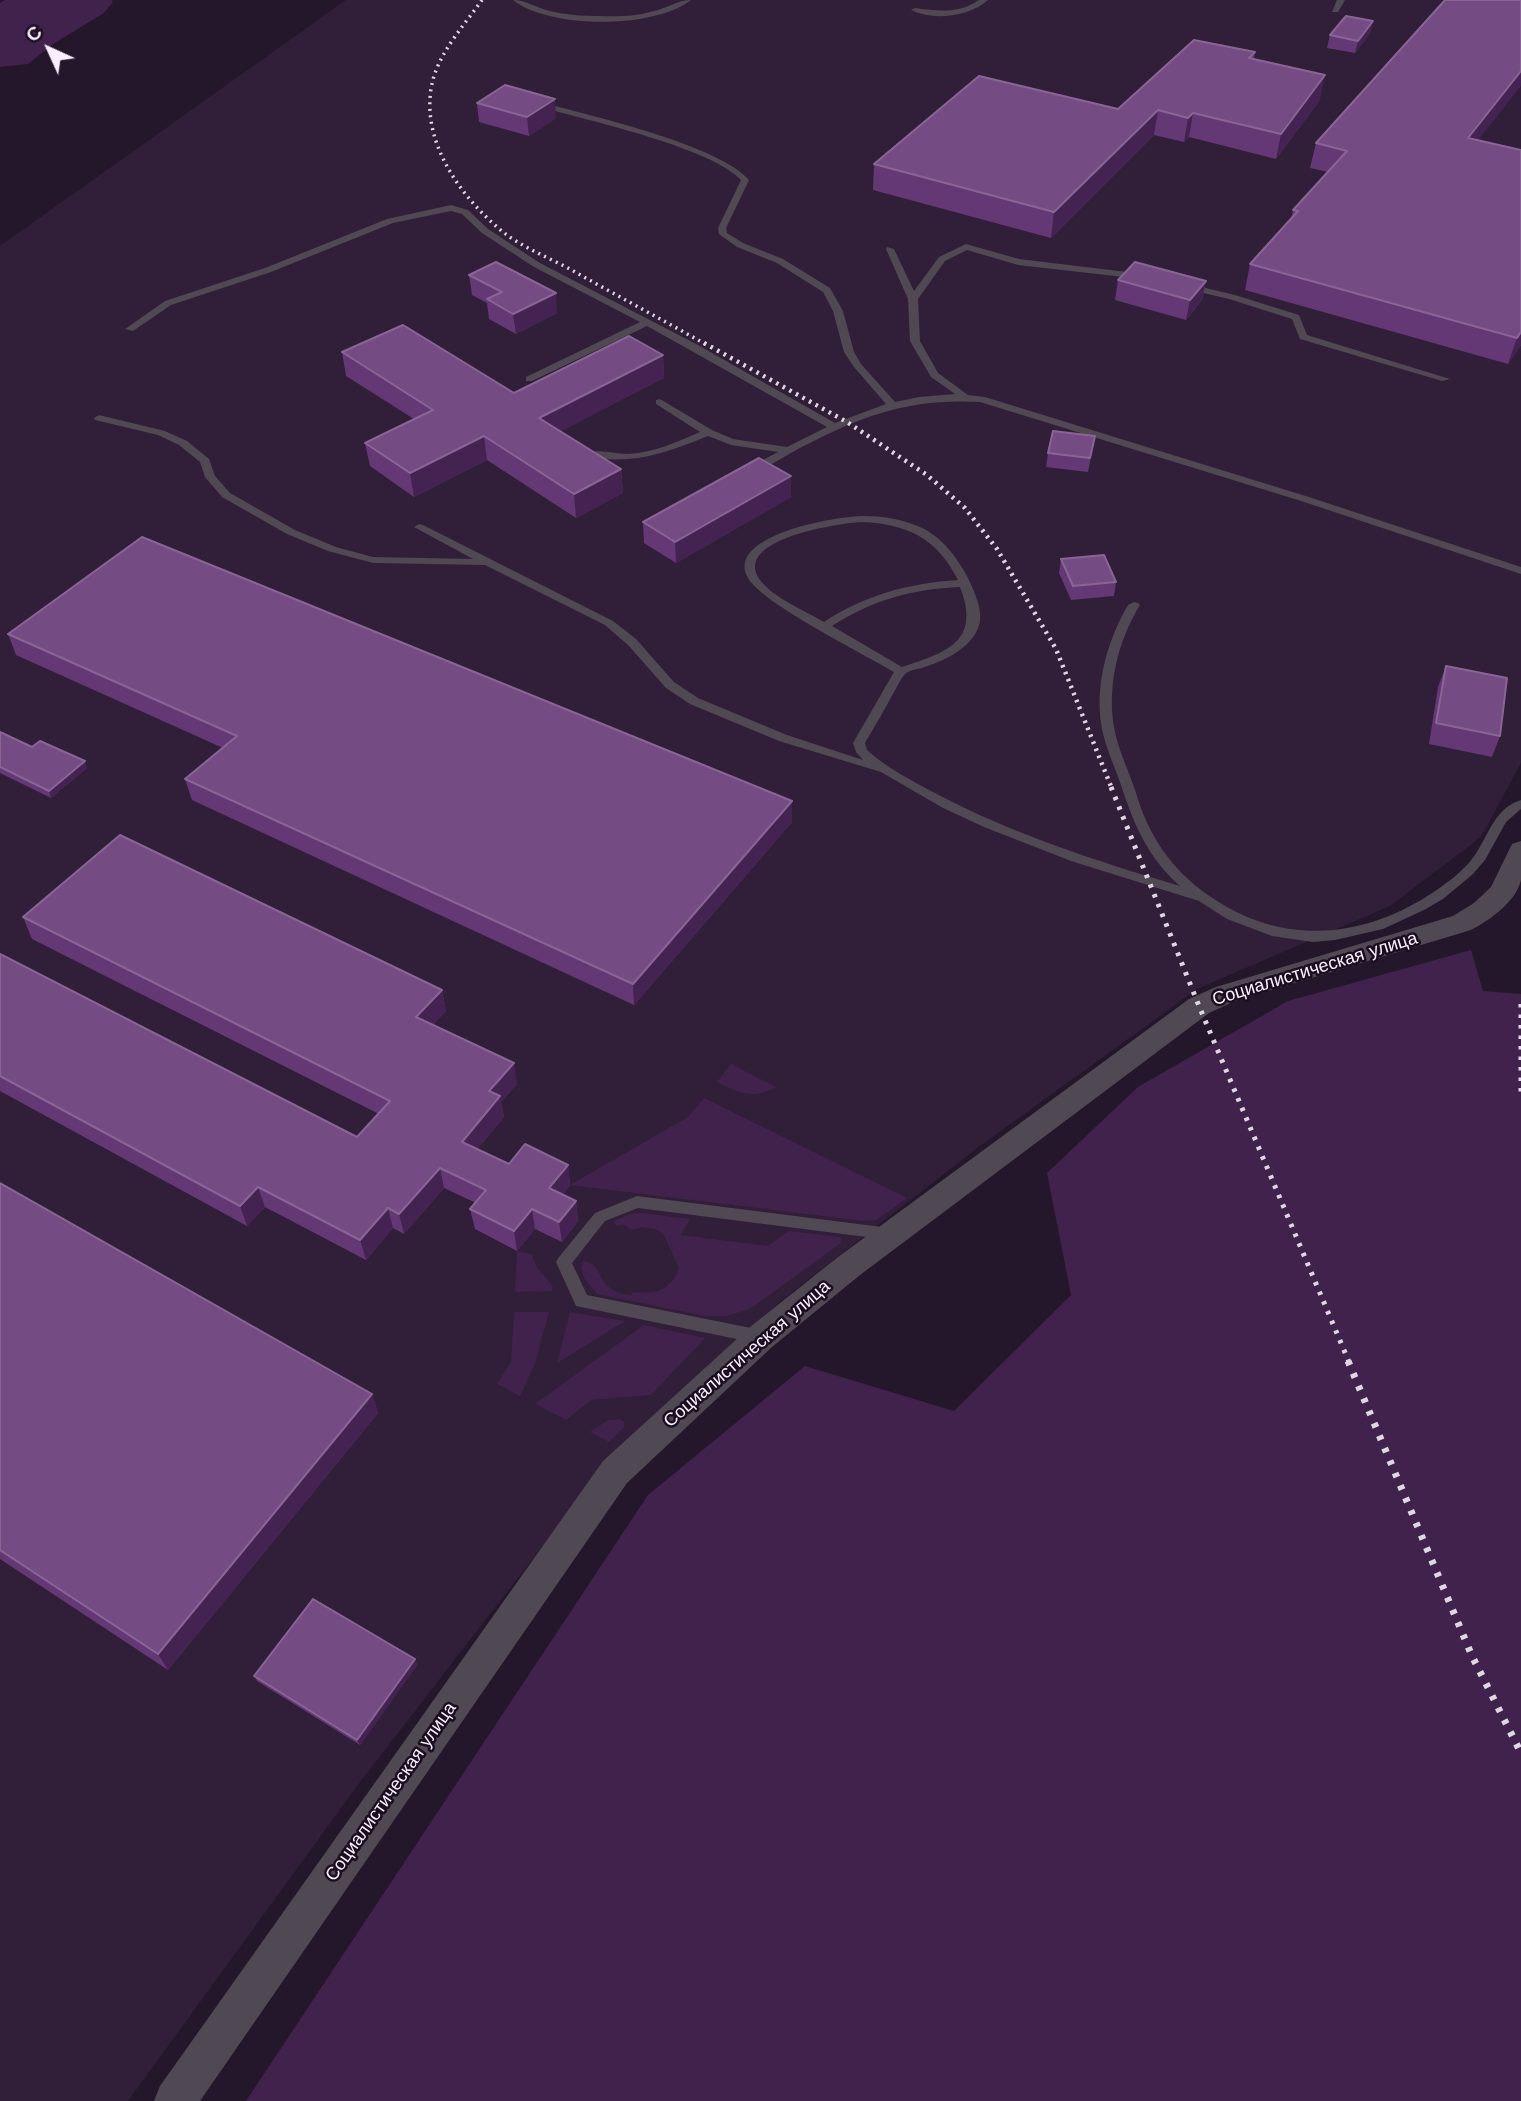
<!DOCTYPE html>
<meta charset="utf-8">
<style>
body{margin:0}
#map{position:relative;width:1521px;height:2101px;overflow:hidden;background:#25172b;font-family:"Work Sans",sans-serif}
canvas{display:block}
.north{position:absolute;left:14px;top:14px;width:70px;height:70px;-webkit-text-stroke:5px #1c0e21;paint-order:stroke;rotate:315deg;font-size:19px;font-weight:700;line-height:28px;text-align:center;color:#f9f0fd}
.north::after{content:'';display:block;margin:auto;width:24px;height:32px;background:#f9f0fd;clip-path:polygon(50% 0,100% 100%,50% 72%,0 100%)}
</style>
<div id="map">
<canvas width="1521" height="2101"></canvas>
<div class="north">С</div>
</div>
<script>
const ctx = document.querySelector('canvas').getContext('2d');
ctx.lineJoin = 'round';
function fillPath(path, color) {
  ctx.fillStyle = color;
  ctx.fill(path, 'evenodd');
}
function stroke(path, color, width, dash) {
  ctx.strokeStyle = color;
  ctx.lineWidth = width;
  ctx.lineCap = dash ? 'butt' : 'round';
  ctx.setLineDash(dash || []);
  ctx.stroke(path);
}
function write(font, color, halo, rows, align = 'center') {
  ctx.font = font + ' "Work Sans",sans-serif';
  ctx.lineWidth = 5;
  ctx.setLineDash([]);
  ctx.textBaseline = 'middle';
  ctx.strokeStyle = halo;
  ctx.fillStyle = color;
  for (const [text, x, y, turn = 0] of rows) {
    ctx.save();
    ctx.translate(x, y);
    ctx.rotate((+turn || 0) * Math.PI / 180);
    ctx.textAlign = isNaN(turn) ? turn : align;
    if (halo) ctx.strokeText(text, 0, 0);
    ctx.fillText(text, 0, 0);
    ctx.restore();
  }
}
fillPath(new Path2D(`
 M346,0h1175v763l-40,74 -91,69 -193,83 -221,160 -195,152 -171,158 -250,323 -232,319h-128v-1855z`), '#311e38');
fillPath(new Path2D(`
 M5,0h107l1,2 -9,11 -51,31 -25,20 -28,3v-64z
 M1471,950l12,41 38,3v1107h-1275l402,-606 157,-129 149,45 117,-116 -24,-122 91,-86 150,-86z
 M731,1064l45,23c-23,13 -37,6 -59,-5z
 M704,1098l203,100 -31,22 -13,1 -293,-36 118,-68z
 M643,1213l47,6 -9,16 87,11 21,-15 52,6v6l-91,66 -23,7h-22l-108,-22 -13,-16 -3,-10 2,-7c18,3 14,17 27,27 6,5 14,6 21,8l2,-4c22,3 38,-2 46,-24l-16,-35 -8,-4 -13,-2 -10,3 -8,-6 -7,2 -3,-5 16,-7z
 M517,1251l15,3 4,12 17,21 -1,4 -37,1z
 M514,1312h35l-14,52 -15,32 -23,-12 14,-22z
 M570,1312l55,9 -68,42z
 M644,1325l61,13 -54,57 -60,5 -25,20 -31,-16z
 M620,1419l4,3v5l-15,15 -19,-10 18,-12z`), '#41224c');
fillPath(new Path2D(`
 M513,0c13,0 24,8 37,11 16,4 33,5 49,5 18,1 38,0 55,-5 13,-3 24,-11 37,-11 -36,29 -142,29 -178,0z
 M979,0h9c-19,17 -54,21 -77,10l4,-2c23,3 44,6 64,-8z
 M1337,0h8l-7,12h-6z
 M547,104c46,12 174,42 202,76l-23,48 1,5 16,10 40,16 47,29 13,23 11,41 7,12 34,38 24,-5 36,-3 -24,-17 -21,-36 -2,-42 -22,-50 1,-2 7,2 20,42 25,-34 27,-13 53,15 125,15v4l-3,1 -123,-14 -51,-15 -22,11 -27,38 2,42 18,32 30,22 17,2 324,100 212,70v7l-220,-73 -321,-99c-65,-4 -115,12 -172,42 -19,9 -38,23 -58,30l-5,-3 1,-2 32,-17 -47,-7 -23,-9c-41,17 -78,30 -123,20l-1,-2c10,-6 30,0 43,0 26,-1 50,-12 73,-22l-44,-28v-4l4,-1 52,31 21,9 54,8 40,-20 -180,-101 -115,55h-6v-4l114,-55 -106,-55 -52,-34 -20,-19 -11,-3 -58,12 -122,49 -100,33 -38,26 -8,-2 40,-28 100,-33 122,-49 64,-14 17,5 20,19 52,34 158,82 137,78 51,-19 -32,-37 -10,-15 -11,-41 -10,-19 -46,-29 -40,-16 -18,-13 -1,-6 23,-48c-29,-32 -151,-59 -197,-72l-1,-2z
 M1189,284l46,11 64,20 8,20 143,44 -8,2 -142,-42 -8,-20 -63,-20 -43,-10v-4z
 M99,415l66,16 22,10 22,18 6,17 15,17 65,37 41,17 37,10 100,2 -59,-32 5,-3 4,1 190,96 23,18 38,43 24,16 89,37 76,25 -7,-8 -3,-9 41,-71c-30,-18 -131,-68 -146,-94 -24,-43 89,-62 115,-62 19,0 39,3 57,11 21,9 36,29 47,49 6,13 15,31 13,45 -4,25 -34,39 -55,46 -6,2 -16,3 -20,7 -4,4 -8,13 -11,18 -9,17 -19,34 -29,51l2,7c20,18 45,31 68,43 77,41 162,68 245,93 -32,-28 -46,-61 -59,-101 -6,-18 -15,-36 -19,-56 -8,-42 5,-88 26,-124l6,-3 4,1 2,2c-22,36 -33,81 -26,122 4,23 15,44 22,66 13,43 35,76 72,102 81,57 170,42 245,-17 8,-7 16,-14 22,-23 14,-21 20,-47 46,-55v9l-15,13 -21,38 -12,14 -30,25 -19,11 -41,19 -48,11 -22,2 -41,-6 -45,-17 -28,-18 -128,-40 -87,-34 -41,-19 -62,-36 -102,-31 -89,-37 -24,-16 -38,-43 -23,-20 -120,-60 -112,-2 -45,-12 -41,-17 -65,-37 -17,-20 -5,-15 -21,-17 -21,-10 -63,-15 -1,-2zM862,522c45,2 75,16 96,58 -49,3 -93,15 -134,42 -20,-12 -49,-23 -64,-42 -29,-41 80,-57 102,-58zM960,587c21,54 -12,65 -58,80l-70,-41c40,-26 81,-37 128,-39z
 M637,1196l253,32 5,2 3,4 -3,4 -5,2 -252,-32 -33,13 -33,42 15,32 174,35 6,2 2,5 -2,5 -6,2 -185,-38 -20,-44 3,-5 36,-44z`), '#504852');
fillPath(new Path2D(`
 M1521,841c0,12 0,27 0,39 -5,22 -31,40 -50,50l-236,71 -26,12 -349,262 -88,72 -145,136 -427,618h-46l6,-15 443,-625 147,-134 88,-70 351,-258 27,-12 237,-71 21,-13 17,-16 21,-43z`), '#504852');
stroke(new Path2D(`
 M482,0c-17,24 -39,48 -48,76 -18,60 25,120 69,156 19,15 44,25 65,36 46,26 93,51 139,77`), '#e0d7e5', 3.5, [2, 4.5]);
stroke(new Path2D(`
 M704,343l143,79 80,53 38,33 32,41 59,100 56,140`), '#e0d7e5', 4.5, [2.5, 5]);
stroke(new Path2D(`
 M1111,787l88,219 150,356
 M1521,1004v93`), '#e0d7e5', 5, [3.5, 7]);
stroke(new Path2D(`
 M1348,1361l124,295 49,97`), '#e0d7e5', 7, [4.5, 9]);
fillPath(new Path2D(`
 M1373,21l-3,12 -15,20 -28,-5 3,-13z
 M1255,52l-1,7 66,41 -44,59 -87,-22 -5,5 -30,-7 -103,103 -178,-48 1,-26 244,-55z
 M477,103l79,15 -27,18 -50,-14z
 M1479,140l42,10v195l-13,19 -263,-74 5,-26 41,-45 2,-9 35,-38 -18,-4 6,-25z
 M469,275l88,38 -41,21 -27,-15 -2,-16 -15,-8z
 M1118,280l88,1 -4,19 -16,20 -71,-20z
 M342,352l172,41 149,-38 1,23 -104,53 61,38 2,24 -47,25 -89,-58 -73,37 -44,-31 -5,-23 49,-24 -68,-43z
 M1095,436l-7,36 -42,-5 2,-14z
 M791,497l-115,66 -32,-20 -1,-21z
 M1061,559l55,23 -2,14 -43,4 -12,-27z
 M8,634l784,188 -158,183 -442,-205 -7,-21 38,-31 -207,-93z
 M1446,666l54,70 -8,21 -63,-13 9,-57z
 M0,732l32,15 55,21 -36,30 -51,-25z
 M23,917l419,73 4,21 -13,14 84,59 -16,18 3,15 -27,32 32,15 59,1 2,20 -7,9 13,7 2,20 -16,21 -27,-13 -18,22 -42,-22 -5,-20 6,-6 -32,-15 -40,46 -11,-6 -27,32 -101,-53 -18,19 -247,-135v-137l357,183 22,-23 -347,-175z
 M0,1183l372,211 6,19 -210,257 -168,-111z
 M415,1659l2,6 -57,80 -103,-64 -3,-5z`), '#643874');
fillPath(new Path2D(`
 M1373,21l-3,12 -15,20 3,-12z
 M1521,71v15l-60,76 7,-24z
 M1325,75l-5,25 -44,59 5,-25z
 M555,99l1,19 -27,18 -2,-19z
 M1158,110l-4,25 -103,103 3,-26z
 M1193,113l-4,24 -5,5 4,-24z
 M1206,281l-4,19 -16,20 4,-20z
 M556,293l1,20 -41,21 -3,-20z
 M1521,332v13l-13,19 9,-26z
 M663,355l1,23 -123,64 -2,-24z
 M484,436l3,24 -73,37 -4,-24z
 M621,469l2,24 -47,25 -2,-24z
 M791,476v21l-115,66 -1,-21z
 M85,761l2,7 -36,30 -2,-7z
 M792,801v21l-158,183 -1,-21z
 M442,990l4,21 -26,27 -4,-21z
 M514,1063l3,21 -16,18 3,15 -38,45 -4,-20 27,-51z
 M568,1165l2,20 -18,23 -3,-20z
 M440,1168l4,20 -40,46 -5,-20z
 M258,1187l7,20 -18,19 -7,-20z
 M576,1201l2,20 -16,21 -3,-20z
 M388,1208l5,20 -27,32 -6,-20z
 M532,1209l3,20 -18,22 -3,-20z
 M372,1394l6,19 -210,257 -10,-16z
 M415,1659l2,6 -57,80 -3,-5z`), '#442251');
const building = new Path2D(`
 M1445,0h76v71l-53,67 53,12v182l-4,6 -267,-74 48,-53 -5,-1 54,-59 -31,-8z
 M1346,16l27,5 -15,20 -28,-6z
 M1194,40l61,12 -6,6 76,17 -44,59 -88,-21 -5,5 -30,-8 -104,102 -180,-48 105,-88 139,33z
 M505,85l50,14 -28,18 -50,-14z
 M496,262l60,31 -43,21 -26,-15 15,-7 -33,-17z
 M1135,262l71,19 -16,19 -72,-20z
 M403,325l111,68 115,-57 34,19 -124,63 82,51 -47,25 -90,-58 -74,37 -45,-30 68,-33 -91,-58z
 M1053,431l42,5 -5,22 -42,-5z
 M759,458l32,18 -116,66 -32,-20z
 M142,537l650,264 -159,183 -448,-205 52,-43 -229,-102z
 M1104,555l12,27 -43,4 -12,-27z
 M1446,666l61,12 -7,58 -64,-13z
 M0,732l32,15 8,-6 45,20 -36,30 -49,-24z
 M120,835l322,155 -26,27 98,46 -25,28 11,5 -38,46 47,22 16,-20 43,21 -19,23 27,13 -17,21 -27,-13 -18,22 -44,-22 16,-19 -46,-22 -41,46 -11,-6 -28,32 -102,-53 -18,19 -240,-130v-122l357,183 33,-36 -367,-184z
 M0,1183l372,211 -214,260 -158,-104z
 M313,1599l102,60 -58,81 -103,-64z`);
fillPath(building, '#744c83');
stroke(building, '#896596', 2);
write('18px', '#f9f0fd', '#1c0e21', [
 ["Социалистическая улица",1315,969,-17],
 ["Социалистическая улица",747,1354,-41],
 ["Социалистическая улица",391,1792,-55]
]);
</script>
